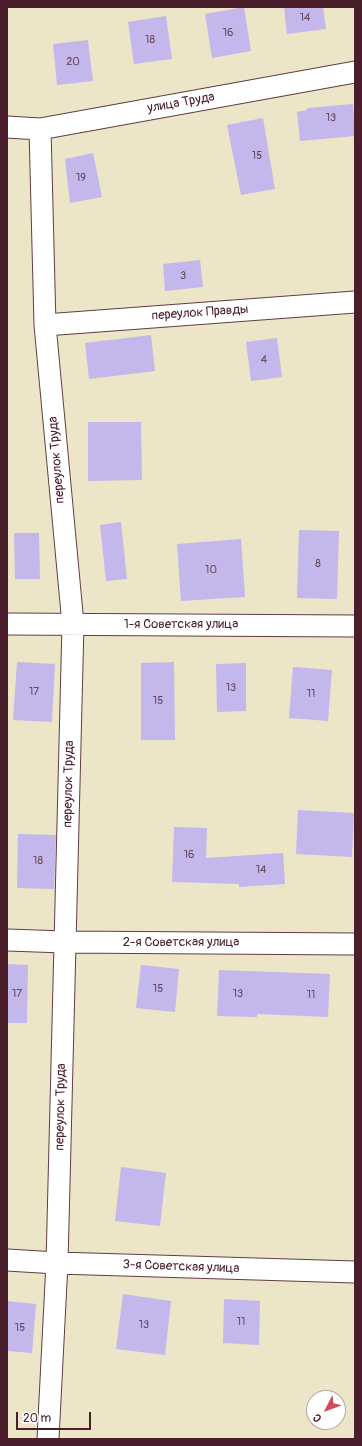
<!DOCTYPE html>
<meta charset="utf-8">
<style>
body{margin:0}
#map{position:relative;width:362px;height:1446px;overflow:hidden;background:#ece5c7;font-family:Pangolin,sans-serif}
canvas{display:block}
.frame{position:absolute;inset:0;border:8px solid #4a1f2b;pointer-events:none}
.north{position:absolute;left:306px;top:1390px;width:40px;height:40px;box-sizing:border-box;background:#fff;border:1px solid #b7a5aa;border-radius:50%;rotate:228deg;font-size:11px;font-weight:700;line-height:16px;text-align:center;color:#4a1f2b}
.north::after{content:'';display:block;margin:auto;width:14px;height:18px;background:#d1495b;clip-path:polygon(50% 0,100% 100%,50% 72%,0 100%)}
.scale{position:absolute;left:16px;top:1412px;width:75px;height:18px;box-sizing:border-box;border:2px solid #4a1f2b;border-top:0;padding-left:5px;font-size:12px;line-height:14px;white-space:nowrap;color:#4a1f2b;-webkit-text-stroke:3px #fff;paint-order:stroke}
</style>
<div id="map">
<canvas width="362" height="1446"></canvas>
<div class="frame"></div>
<div class="north">С</div>
<div class="scale">20 m</div>
</div>
<script>
const ctx = document.querySelector('canvas').getContext('2d');
ctx.lineJoin = 'round';
function fillPath(path, color) {
  ctx.fillStyle = color;
  ctx.fill(path, 'evenodd');
}
function stroke(path, color, width, dash) {
  ctx.strokeStyle = color;
  ctx.lineWidth = width;
  ctx.lineCap = dash ? 'butt' : 'round';
  ctx.setLineDash(dash || []);
  ctx.stroke(path);
}
function write(font, color, halo, rows, align = 'center') {
  ctx.font = font + ' Pangolin,sans-serif';
  ctx.lineWidth = 3;
  ctx.setLineDash([]);
  ctx.textBaseline = 'middle';
  ctx.strokeStyle = halo;
  ctx.fillStyle = color;
  for (const [text, x, y, turn = 0] of rows) {
    ctx.save();
    ctx.translate(x, y);
    ctx.rotate((+turn || 0) * Math.PI / 180);
    ctx.textAlign = isNaN(turn) ? turn : align;
    if (halo) ctx.strokeText(text, 0, 0);
    ctx.fillText(text, 0, 0);
    ctx.restore();
  }
}
fillPath(new Path2D(`
 M244,7l7,44 -39,7 -7,-44z
 M284,7h39l3,22 -39,5z
 M166,16l6,43 -38,5 -6,-42z
 M88,40l5,41 -36,4 -4,-41z
 M353,104l2,32 -55,5 -3,-29 10,-2v-2z
 M263,118l12,71 -34,6 -14,-70z
 M93,153l9,44 -32,6 -5,-44z
 M200,260l3,27 -38,4 -2,-27z
 M151,335l4,36 -66,8 -4,-36z
 M277,338l5,39 -31,4 -5,-39z
 M88,422h53l1,58 -54,1z
 M121,522l6,57 -21,2 -6,-56z
 M299,530l40,1 -2,68 -40,-1z
 M14,533h25l1,46h-25z
 M241,539l4,58 -64,4 -4,-57z
 M17,662l38,2 -3,58 -39,-2z
 M174,662l1,78h-34v-77z
 M246,663v48l-29,1 -1,-48z
 M293,667l39,3 -4,51 -39,-3z
 M298,810l56,3 -2,44 -56,-3z
 M174,827l33,1 -1,30 77,-5 2,31 -46,3v-3l-67,-2z
 M18,834l38,1 -2,54 -37,-1z
 M7,964l21,1 -1,58h-20z
 M141,965l38,4 -4,43 -39,-4z
 M219,970l111,4 -2,43 -71,-3v3l-40,-1z
 M121,1167l45,6 -6,53 -45,-5z
 M123,1294l48,7 -6,54 -49,-6z
 M224,1299l36,2 -1,44 -36,-2z
 M7,1301l29,3 -4,49 -25,-2z`), '#c4b7ec');
const street = new Path2D(`
 M7,127l33,2 315,-57
 M40,129l5,196 28,299 -16,639 -9,176
 M45,325l310,-23
 M7,624l348,2
 M7,940l58,2 290,2
 M7,1260l50,3 298,9`);
stroke(street, '#623d42', 23);
stroke(street, '#fff', 21);
write('11px', '#68455b', null, [
 ["14",305,18],
 ["16",228,33],
 ["18",150,40],
 ["20",73,62],
 ["13",331,118],
 ["15",257,156],
 ["19",81,178],
 ["3",183,276],
 ["4",264,360],
 ["8",318,564],
 ["10",211,570],
 ["13",231,688],
 ["17",34,692],
 ["11",311,694],
 ["15",158,701],
 ["16",189,855],
 ["18",38,861],
 ["14",261,870],
 ["15",158,989],
 ["17",17,994],
 ["13",238,994],
 ["11",311,995],
 ["11",241,1322],
 ["13",144,1325],
 ["15",20,1328]
]);
write('13px', '#4a1f2b', '#fff', [
 ["улица Труда",181,103,-10],
 ["переулок Правды",200,313,-4],
 ["переулок Труда",57,460,-95],
 ["1-я Советская улица",181,625],
 ["переулок Труда",69,784,-89],
 ["2-я Советская улица",181,943],
 ["переулок Труда",61,1107,-89],
 ["3-я Советская улица",181,1267,2]
]);
</script>
